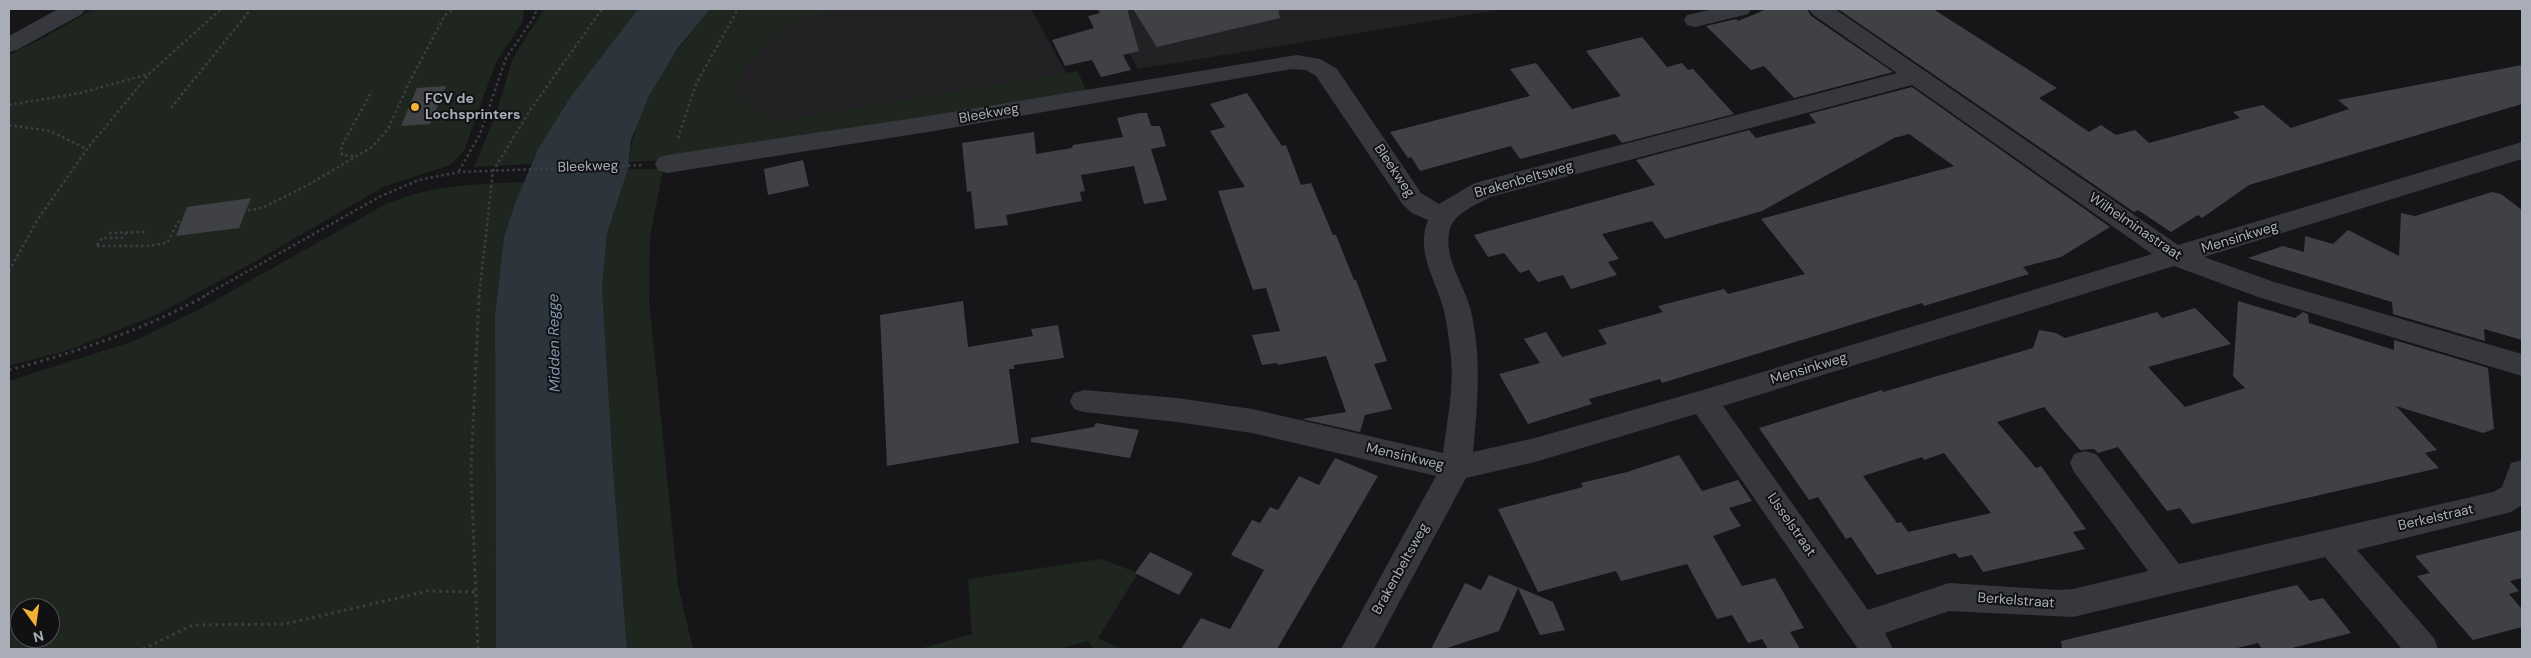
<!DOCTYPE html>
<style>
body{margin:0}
#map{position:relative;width:2531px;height:658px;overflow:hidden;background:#161618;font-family:"DM Sans",sans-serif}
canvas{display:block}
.frame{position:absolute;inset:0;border:10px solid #a8adb8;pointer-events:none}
.north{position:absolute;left:10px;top:598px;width:50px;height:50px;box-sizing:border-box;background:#111113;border:1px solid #4d4f55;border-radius:50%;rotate:166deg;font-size:14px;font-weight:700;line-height:20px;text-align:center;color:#a8adb8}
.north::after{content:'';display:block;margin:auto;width:18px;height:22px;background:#f2b134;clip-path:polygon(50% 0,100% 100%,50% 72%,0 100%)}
</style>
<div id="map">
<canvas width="2531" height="658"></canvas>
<div class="frame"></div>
<div class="north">N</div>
</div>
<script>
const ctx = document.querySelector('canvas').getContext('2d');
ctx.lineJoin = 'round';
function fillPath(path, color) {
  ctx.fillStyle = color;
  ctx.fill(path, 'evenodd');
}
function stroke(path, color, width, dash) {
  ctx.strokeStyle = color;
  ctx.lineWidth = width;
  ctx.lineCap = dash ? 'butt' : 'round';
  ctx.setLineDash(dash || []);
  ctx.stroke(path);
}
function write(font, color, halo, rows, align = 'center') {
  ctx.font = font + ' "DM Sans",sans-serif';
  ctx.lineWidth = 4;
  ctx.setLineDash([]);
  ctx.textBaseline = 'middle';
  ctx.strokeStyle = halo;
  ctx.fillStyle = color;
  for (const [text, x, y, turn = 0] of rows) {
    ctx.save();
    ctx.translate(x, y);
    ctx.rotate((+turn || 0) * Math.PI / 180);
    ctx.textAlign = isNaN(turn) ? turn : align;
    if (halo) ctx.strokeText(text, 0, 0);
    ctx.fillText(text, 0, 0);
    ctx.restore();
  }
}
fillPath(new Path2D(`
 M737,9h294l35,64 -294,48 -67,-38z
 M1097,9h407l-366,60 -22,-41 -17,-14z`), '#222225');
fillPath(new Path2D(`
 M93,9h431l-1,12 -27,41 -32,89 -14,14 -67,22 -136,79 -91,49 -87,35 -60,16v-311l38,-19z
 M544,9h94l-100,140 -7,15 -57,3 21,-50 18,-59z
 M710,9h125c-52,16 -76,31 -101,81l38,31 306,-50 8,20 -420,69 -37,2c6,-59 45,-109 81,-153z
 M628,169h35l-13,68 -1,64 29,284 15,64h-66l-14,-181 -11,-181 5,-53z
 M524,182l-20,55 -9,78 1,334h-487v-268l125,-40 66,-32 186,-105c45,-19 89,-20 138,-22zM20,608h30v30h-30z
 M1101,559l37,14 -40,65 24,11h-28l-6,-8 -28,8h-140l52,-15 -4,-55z`), '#1e261f');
fillPath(new Path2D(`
 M638,9h72l-32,39 -29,48 -18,44 -3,29 -21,65 -5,53 11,181 14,181h-131l-1,-334 9,-78 12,-36 22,-52 32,-51z`), '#2c353c');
fillPath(new Path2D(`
 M1098,9h29l12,42 -16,4 8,15 -30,7 -9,-17 -27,6 -13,-26 42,-12 -6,-12 12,-3z
 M1133,9h145l2,9 -123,29z
 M1767,9h40l4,7 82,56 -99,26 -30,-32 -13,4 -45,-44 30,-7 2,2z
 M1838,9h95l124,79 -18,10 50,34 12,-7 15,10 19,-5 14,13 91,-25 -7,-6 30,-7 28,23 58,-19 -11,-9 184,-35v39l-273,81 -47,33 -4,-3 -27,17 -33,-22 -4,2z
 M1642,37l25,30 15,-4 6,7 5,-1 41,45 -112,29 -7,-9 -95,25 -9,-13 -91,25 -9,-14 -3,1 -18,-26 140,-36 -20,-27 26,-6 36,46 49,-13 -35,-45z
 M446,86l-16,38 -29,2 16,-38z
 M1912,87l198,140 -49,30 -38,10 6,7 -105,32 -2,-3 -260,80 -2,-4 -71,20 3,5 -64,20 -29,-50 41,-11 -16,-24 22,-7 16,25 45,-13 -9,-14 65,-18 -5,-6 66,-17 4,5 77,-20 -44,-55 193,-53 -45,-32 -15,4 -132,73 -97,28 -13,-18 -50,13 17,25 -11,3 9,13 -46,14 -8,-14 -25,7 -9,-12 -9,3 -16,-20 -16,4 -14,-22 181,-50 -19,-25 113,-30 7,8 60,-15 -7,-9z
 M1247,93l35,53 4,-1 15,40 10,-2 22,52h3l18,45h2l31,81 -13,3 18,45 -27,6 -5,17 -58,-13 44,-7 -20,-56 -48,9 -1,-2 -15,2 -10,-30 28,-4 -14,-43 -13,2 -35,-99 27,-4 -35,-56 15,-4 -15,-23z
 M1140,113h7l4,13h9l6,20 -15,3 16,51 -23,4 -10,-38 -53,9 4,16 -5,1 2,9 -76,14 2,10 -33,4 -4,-38 -4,1 -5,-49 72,-11 2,22 36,-6 1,-3 50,-8 -6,-19z
 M803,160l6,26 -41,9 -4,-26z
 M2492,192l9,2 21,16v130l-38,-11 1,12 -92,-27 -1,-12 -144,-44 35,-12 21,6 1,-16 28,8 15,-14 51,26 2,-43 14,3z
 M251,198l-12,30 -63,8 11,-29z
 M963,301l5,46 65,-11 -2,-7 27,-4 6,33 -50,7v4h-5l10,74 -132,23 -7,-151z
 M2238,301l57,17 8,-6 5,2 1,9 85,27v-10l94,28 6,61 -11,4 -87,-27 41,44 -12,3 14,15 -247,56 -12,-16 -13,3 -49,-64 -20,6 -4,-4 -14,1 -36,-43 -47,15 39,46 5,-2 45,63 -13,3 12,17 -102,23 -11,-17 -13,3 -4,-5 -78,22 -26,-38 -5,2 -28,-42 -9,3 -50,-72 123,-38 1,2 150,-44 6,-18 17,3 9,5 92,-26 5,6 33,-10 36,36 -83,23 37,40 60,-19 -12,-12zM1944,453l47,60 -83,19 -7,-10 -4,1 -34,-47 59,-19 2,3z
 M1096,423l43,7 -9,28 -99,-16v-4l63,-11z
 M1679,455l23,36 36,-11 14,21 -23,7 12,18 -28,10 29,50 33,-8 29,50 -14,4 10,17h-32l-6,-10 -14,4 -16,-28 -15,4 -30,-55 -66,17 -5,-10 -78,21 -40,-83 85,-22 -2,-4 46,-11z
 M1335,458l43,18 -101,173h-96l20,-31 29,11 34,-59 -33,-15 21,-35 8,3 10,-16 8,3 21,-34 20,9z
 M2522,530v48l-12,3 9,10 -10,3 13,15v18l-49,13 -56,-64 13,-3 -15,-17z
 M1150,552l43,21 -14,22 -44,-22z
 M1489,575l64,27 12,28 -25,5 -22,-47 -19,43 -55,18h-13l34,-66 16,7z
 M2297,585l13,16 13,-3 28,35 -63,16h-26l-4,-6 -25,6h-171l-1,-8z`), '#404145');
stroke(new Path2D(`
 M9,105l71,-12 69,-19
 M171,108l80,-99
 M9,125l41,6 37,18
 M678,138l18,-54 42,-75
 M353,156l-11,-1 -1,-8 31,-56
 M459,171l21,-37 26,-76 27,-39 4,-10
 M109,233l36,-1
 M97,245l5,-7h20l4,-5
 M97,246h49l21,-3 11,-21 84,-14 46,-23 64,-38 16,-18 21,-46 36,-68 9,-6
 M9,271l29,-52 49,-70 63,-76 71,-64
 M202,297l179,-101 38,-16 40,-8 185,-7
 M479,297l14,-126 38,-62 71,-100`), '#3d3f44', 2.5, [2.5, 3]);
stroke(new Path2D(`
 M9,370c68,-18 134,-40 196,-74
 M143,649l50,-24 92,-1 143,-33 48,1
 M478,649l-7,-178 8,-175`), '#3d3f44', 3, [2.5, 4]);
fillPath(new Path2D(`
 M58,9h27l-3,5 -65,36 -8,2v-16z
 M1713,9h38l-3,5 -53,13 -8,-2 -3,-5 3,-5z
 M1809,9h26l343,236 344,-103v17l-318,98 70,25 248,72v22l-264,-79 -84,-31 -451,140 145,204 81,-27 109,7 15,-1 75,-18 -74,-99 -4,-9 4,-9 11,-3 11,3 83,110 314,-72 9,-5 9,-24 11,-3v45l-11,7 -154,38 77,88 4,11h-36l-77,-92 -252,60 -124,-6 -64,22 8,16h-35l-162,-235 -161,48 -69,16 -92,171h-33l95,-173 -184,-43 -75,-11 -93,-10 -10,-3 -4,-8 4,-8 10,-3 93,8 75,11 191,44c4,-31 11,-65 8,-96 -2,-17 -4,-37 -9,-53 -9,-29 -26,-54 -14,-84l-16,-7 -9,-8 -87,-129 -10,-6 -14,-1 -364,63 -261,41 -9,-3 -3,-6 3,-6 9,-3 261,-39 369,-61 23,4 17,10 84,124 18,11 34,-20 9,-3 415,-108 -85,-59zM1912,85l240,169 -449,136 -168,48 -62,14c5,-49 9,-97 -3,-145 -7,-24 -25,-47 -21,-74 3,-20 26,-27 41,-36z`), '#37383d');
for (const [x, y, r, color] of [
 [415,107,5,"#f2b134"]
]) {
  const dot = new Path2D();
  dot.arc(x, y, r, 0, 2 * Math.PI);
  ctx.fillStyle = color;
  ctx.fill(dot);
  stroke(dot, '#111113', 2);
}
write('bold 14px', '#a8adb8', '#111113', [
 ["FCV de",425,99],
 ["Lochsprinters",425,115]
], 'left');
write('14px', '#a8adb8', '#111113', [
 ["Bleekweg",989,114,-10],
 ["Bleekweg",588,167,-2],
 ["Bleekweg",1394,171,56],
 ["Brakenbeltsweg",1524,180,-16],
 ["Wilhelminastraat",2135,227,34],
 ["Mensinkweg",2240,238,-17],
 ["Mensinkweg",1809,369,-17],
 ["Mensinkweg",1405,457,13],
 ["Berkelstraat",2436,518,-13],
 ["IJsselstraat",1791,525,55],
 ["Brakenbeltsweg",1401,569,-61],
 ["Berkelstraat",2016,601,4]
]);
write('italic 15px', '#7f9bb3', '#111113', [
 ["Midden Regge",555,343,-91]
]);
</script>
